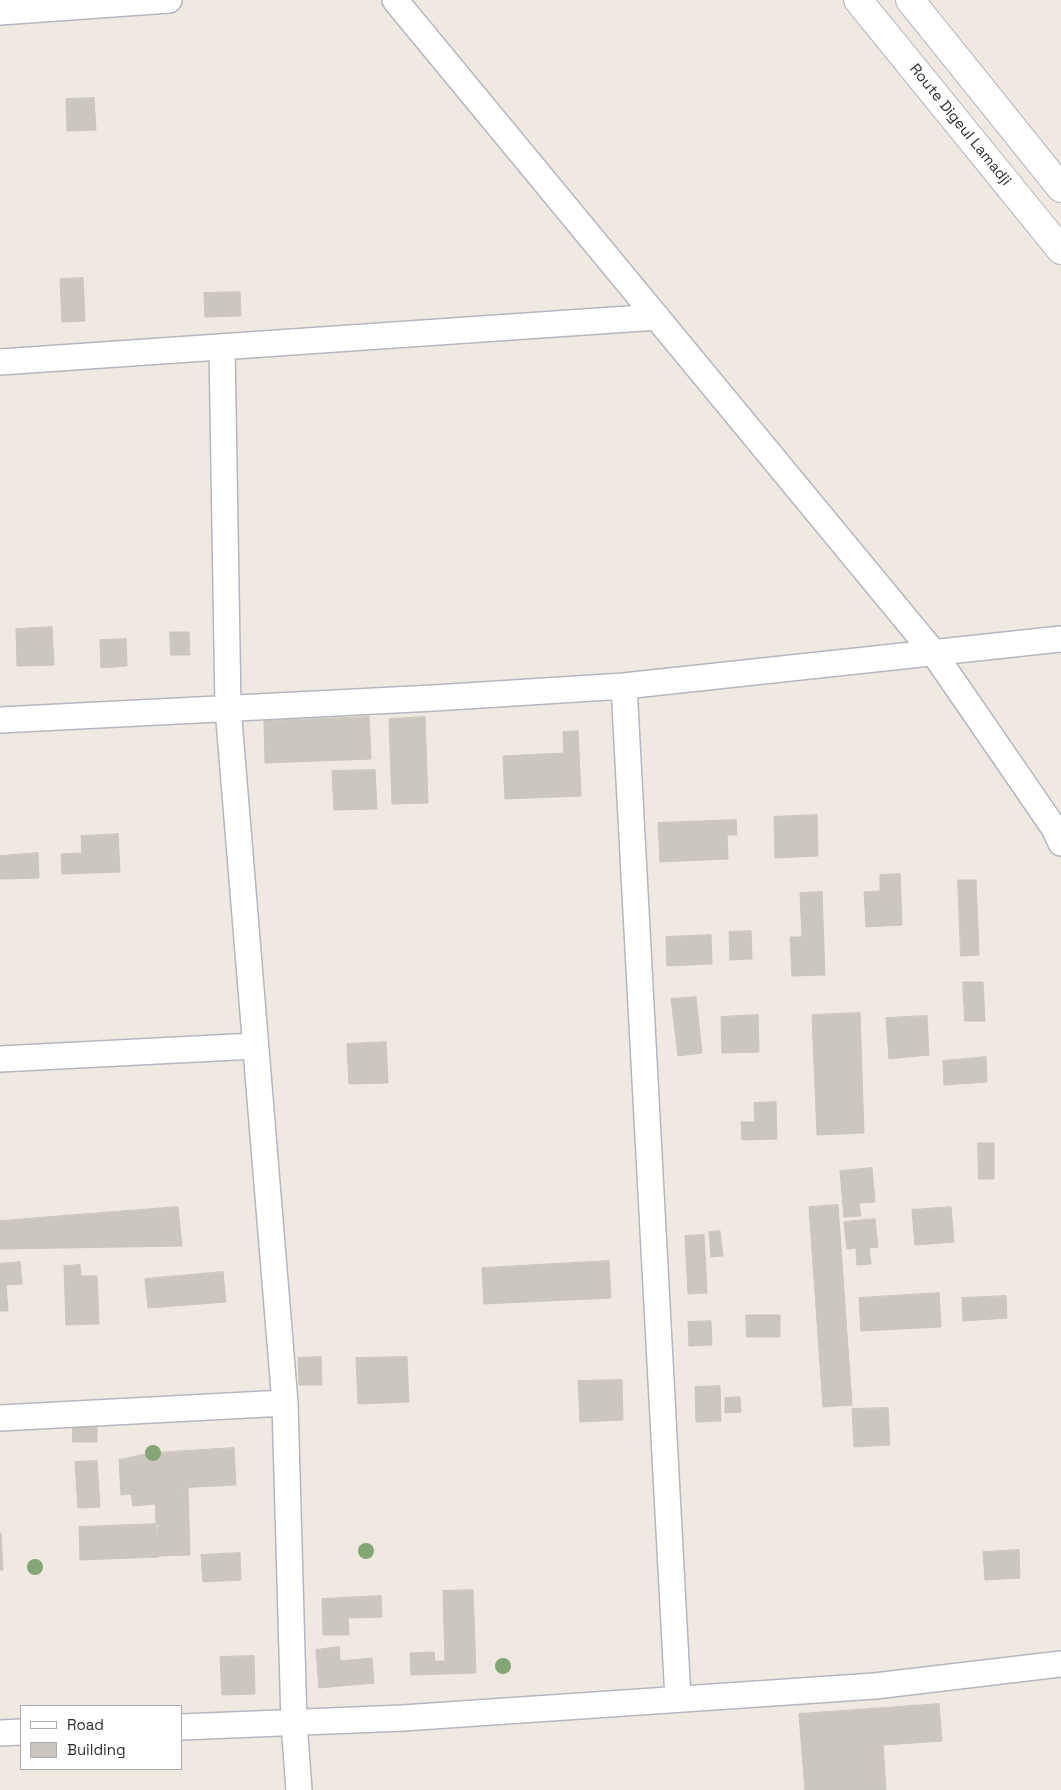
<!DOCTYPE html>
<style>
body{margin:0}
#map{position:relative;width:1061px;height:1790px;overflow:hidden;background:#efe9e1;font-family:"Space Grotesk",sans-serif}
canvas{display:block}
.legend{position:absolute;left:20px;top:1705px;width:162px;height:65px;box-sizing:border-box;background:#fff;border:1px solid #ababab;margin:0;padding:6px 9px;list-style:none;font-size:15px;color:#2e2e2e}
.legend li{display:flex;align-items:center;gap:10px;height:25px}
.legend b{width:25px;border:1px solid #ababab}
</style>
<div id="map">
<canvas width="1061" height="1790"></canvas>
<ul class="legend">
<li><b style="height:6px;background:#fff"></b>Road</li>
<li><b style="height:14px;background:#cbc7bf"></b>Building</li>
</ul>
</div>
<script>
const ctx = document.querySelector('canvas').getContext('2d');
ctx.lineJoin = 'round';
function fillPath(path, color) {
  ctx.fillStyle = color;
  ctx.fill(path, 'evenodd');
}
function stroke(path, color, width, dash) {
  ctx.strokeStyle = color;
  ctx.lineWidth = width;
  ctx.lineCap = dash ? 'butt' : 'round';
  ctx.setLineDash(dash || []);
  ctx.stroke(path);
}
function write(font, color, halo, rows, align = 'center') {
  ctx.font = font + ' "Space Grotesk",sans-serif';
  ctx.lineWidth = 4;
  ctx.setLineDash([]);
  ctx.textBaseline = 'middle';
  ctx.strokeStyle = halo;
  ctx.fillStyle = color;
  for (const [text, x, y, turn = 0] of rows) {
    ctx.save();
    ctx.translate(x, y);
    ctx.rotate((+turn || 0) * Math.PI / 180);
    ctx.textAlign = isNaN(turn) ? turn : align;
    if (halo) ctx.strokeText(text, 0, 0);
    ctx.fillText(text, 0, 0);
    ctx.restore();
  }
}
const building = new Path2D(`
 M94,98l2,32 -29,1 -1,-32z
 M83,278l2,43 -23,1 -2,-43z
 M240,292l1,24 -36,1 -1,-24z
 M52,627l2,38 -37,1 -1,-37z
 M170,632h19l1,23h-19z
 M126,639l1,27 -26,2 -1,-28z
 M369,717l2,42 -106,4 -1,-42z
 M425,717l3,86 -36,1 -3,-85z
 M578,731l3,65 -76,3 -2,-43 61,-3 -1,-21z
 M375,770l2,39 -43,1 -2,-39z
 M817,815l1,41 -43,2 -1,-41z
 M736,820l1,15h-10l1,24 -68,3 -2,-39z
 M118,834l2,38 -58,2 -1,-20 21,-1 -1,-17z
 M38,853l1,25 -39,1v-23z
 M900,874l2,51 -36,2 -2,-35 16,-1v-16z
 M958,880h18l3,75 -18,1z
 M822,892l3,83 -33,1 -2,-39h12l-2,-44z
 M751,931l1,28 -22,1 -1,-28z
 M711,935l1,29 -45,2 -1,-29z
 M963,982h20l2,39h-20z
 M696,997l6,56 -24,3 -7,-57z
 M860,1013l4,120 -47,2 -5,-120z
 M758,1015l1,37 -37,1 -1,-36z
 M927,1016l2,39 -40,4 -3,-41z
 M386,1042l2,41 -39,1 -2,-40z
 M986,1057l1,25 -43,3 -1,-24z
 M776,1102l1,37 -35,1 -1,-18h14l-1,-19z
 M978,1143h16v36h-15z
 M872,1168l3,34 -16,1 2,13 -17,1 -4,-46z
 M838,1205l14,200 -29,2 -14,-200z
 M178,1207l4,39 -182,3v-28z
 M951,1207l3,35 -39,3 -3,-35z
 M875,1219l3,28 -9,1 2,16 -14,1 -1,-17 -9,1 -3,-27z
 M720,1231l3,25 -12,1 -2,-25z
 M704,1235l3,58 -19,1 -3,-58z
 M609,1261l2,37 -127,6 -2,-36z
 M20,1262l2,22 -16,1 2,26h-8v-47z
 M80,1265l1,11h16l2,48 -33,1 -2,-59z
 M223,1272l3,30 -78,6 -3,-29z
 M939,1293l2,34 -80,4 -2,-33z
 M1006,1296l1,22 -44,3 -1,-23z
 M746,1315h34v22h-33z
 M711,1321l1,24 -23,1 -1,-24z
 M321,1357l1,28h-23l-1,-27z
 M407,1357l2,45 -51,2 -2,-46z
 M622,1380l1,40 -43,2 -2,-41z
 M720,1386l1,35 -25,1 -1,-35z
 M740,1397l1,15 -16,1v-15z
 M888,1408l2,37 -36,2 -2,-38z
 M73,1424h24v18h-24z
 M234,1448l2,37 -81,4 -2,-36z
 M153,1453l2,51 -22,2 -2,-12 -10,1 -2,-35z
 M97,1461l3,46 -22,1 -3,-46z
 M188,1488l2,67 -33,1 -2,-67z
 M158,1524l-1,32 2,1 -79,3 -1,-33z
 M1,1533l2,37h-3v-36z
 M1019,1550l1,28 -35,2 -2,-28z
 M240,1553l1,27 -38,2 -2,-27z
 M473,1590l3,83 -65,2 -1,-22 24,-1 1,9h10l-2,-70z
 M381,1596l1,21 -34,1 1,17h-26l-1,-36z
 M339,1647l1,14 32,-3 2,25 -55,5 -3,-38z
 M254,1656l1,38 -33,1 -2,-38z
 M939,1704l3,37 -59,4 3,45h-81l-6,-76z`);
fillPath(building, '#cbc7bf');
stroke(building, '#cbc5ba', 1);
const street = new Path2D(`
 M395,0l538,652 121,176 7,15
 M0,12l169,-12
 M222,347l6,361 57,695 9,320 5,67
 M0,362l657,-45
 M624,686l54,1013
 M0,720l434,-22 190,-12 437,-47
 M0,1059l255,-13
 M0,1418l285,-15
 M181,1727l222,-9 472,-32 186,-22
 M0,1733l21,-1`);
const secondary = new Path2D(`
 M858,0l203,250
 M910,0l151,188`);
stroke(street, '#b4b7c1', 28);
stroke(secondary, '#b4b7c1', 30);
stroke(street, '#fff', 25);
stroke(secondary, '#fff', 28);
ctx.fillStyle = '#84a574';
for (const [x, y] of [
 [153,1453],
 [366,1551],
 [35,1567],
 [503,1666]
]) {
  ctx.beginPath();
  ctx.arc(x, y, 8, 0, 2 * Math.PI);
  ctx.fill();
}
write('15px', '#2e2e2e', '#fff', [
 ["Route Digeul Lamadji",960,125,51]
]);
</script>
